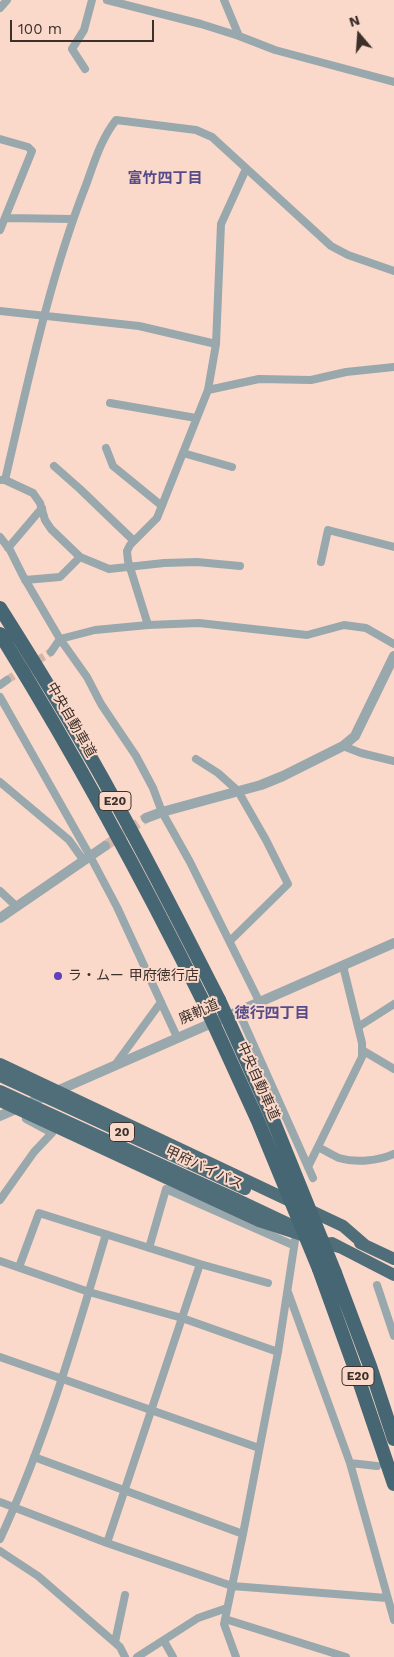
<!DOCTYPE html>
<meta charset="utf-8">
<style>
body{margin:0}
#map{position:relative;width:394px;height:1657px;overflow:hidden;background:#fad9ca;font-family:"Work Sans",sans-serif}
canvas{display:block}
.north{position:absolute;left:334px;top:10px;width:50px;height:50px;-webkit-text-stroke:4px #fad9ca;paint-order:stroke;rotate:342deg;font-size:14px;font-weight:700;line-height:20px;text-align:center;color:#3d302a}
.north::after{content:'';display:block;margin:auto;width:18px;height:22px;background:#3d302a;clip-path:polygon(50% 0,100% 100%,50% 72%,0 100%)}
.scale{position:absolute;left:10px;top:20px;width:144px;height:22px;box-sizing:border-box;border:2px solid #3d302a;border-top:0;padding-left:6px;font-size:15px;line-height:18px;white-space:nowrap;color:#3d302a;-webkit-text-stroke:4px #fad9ca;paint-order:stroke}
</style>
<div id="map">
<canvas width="394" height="1657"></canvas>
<div class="north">N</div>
<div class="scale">100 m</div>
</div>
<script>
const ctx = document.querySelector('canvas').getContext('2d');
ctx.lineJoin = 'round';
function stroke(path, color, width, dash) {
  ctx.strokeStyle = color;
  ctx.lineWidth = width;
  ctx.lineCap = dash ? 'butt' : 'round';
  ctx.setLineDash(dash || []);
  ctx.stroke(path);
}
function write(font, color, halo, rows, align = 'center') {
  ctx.font = font + ' "Work Sans","Noto Sans JP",sans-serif';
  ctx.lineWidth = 4;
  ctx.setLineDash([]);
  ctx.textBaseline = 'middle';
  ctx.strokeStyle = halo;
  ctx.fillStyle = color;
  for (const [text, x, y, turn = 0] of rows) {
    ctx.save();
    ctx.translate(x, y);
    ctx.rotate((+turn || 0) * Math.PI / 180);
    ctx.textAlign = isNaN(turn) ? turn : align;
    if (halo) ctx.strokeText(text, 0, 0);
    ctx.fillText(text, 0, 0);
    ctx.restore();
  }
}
stroke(new Path2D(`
 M7,680l44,-28`), '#d4b7aa', 8, [8, 4]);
stroke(new Path2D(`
 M105,846l41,-28`), '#d4b7aa', 10, [10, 5]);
stroke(new Path2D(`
 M107,0l94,24 38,12 36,14 119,32
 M224,0l15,36
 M0,8l7,-8
 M85,69l-13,-20 12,-19 8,-30
 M0,139l28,8 4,4 -32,79
 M5,218l68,1
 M0,311l139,15 77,18
 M208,390l51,-11 52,1 35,-8 48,-5
 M110,403l86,15
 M106,448l7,18 49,40
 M183,453l49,14
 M54,466l26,23 54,52
 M0,480h5l28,13 7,10 5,17 6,9 29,28
 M5,480c23,-98 44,-201 81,-295 8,-22 15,-46 30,-65l80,10 16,7 119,109 17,9 46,16
 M0,537l10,13 13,26 37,63 27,38 14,27 35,52 17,32 9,24 28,50 69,139
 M8,548l34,-40
 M321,562l7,-32 66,17
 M25,580l35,-3 20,-20 29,12 55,-6 33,-1 43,4
 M148,625l-20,-64 -1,-10 3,-6 27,-27 51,-128 8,-46 5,-120 25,-55
 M51,652l9,-13 35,-9 53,-5 51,-2 108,12 37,-10 22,3 28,16
 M0,685l7,-5
 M0,697l90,159 27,51 60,130
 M343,746l18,7 33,8
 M196,759l22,14 20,18 28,49 22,44 -58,57
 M0,782l69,58 15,21
 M0,891l17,16
 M238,1010l75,168
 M358,1027l36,-23
 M362,1050l32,19
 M115,1065l46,-63
 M318,1147c6,3 14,8 21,11 17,5 39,3 55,-4
 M308,1167l54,-110v-14l-19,-77
 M0,1200l34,-48 18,-19 -26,-14
 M149,1248l17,-59 127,56
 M0,1261l89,31 93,26 96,34
 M19,1267l20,-54 161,51 68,19
 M377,1285l17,51
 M288,1292l62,171 44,157
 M0,1357l259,91
 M34,1457l209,77
 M350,1463l27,3
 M0,1502l107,41 125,43 155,12
 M0,1539c45,-97 76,-203 106,-305
 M107,1543l93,-279
 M0,1551l38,25 82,71 5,10
 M225,1619l121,38
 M164,1641l9,16
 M115,1642l10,-47
 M137,1657l61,-39 29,-10
 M236,1657l-12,-33 19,-90 35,-182 18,-118`), '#98a8ad', 8);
stroke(new Path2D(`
 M146,818l16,-6 99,-27 22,-9 60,-30 12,-10 39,-80
 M0,918l105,-72
 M0,1116l394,-173`), '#98a8ad', 10);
stroke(new Path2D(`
 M0,1064l343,162 23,20
 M0,1101l259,120 80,26
 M236,1199l55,26
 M332,1243l62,32
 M360,1243l34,16`), '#506e7a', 12);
stroke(new Path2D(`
 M0,608c40,63 79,127 115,193 36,65 70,132 104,199
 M0,634c75,121 142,244 205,371
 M319,1269l35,97 40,118
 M335,1273l35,93 24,73`), '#456672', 14);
stroke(new Path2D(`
 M0,1076l245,113
 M0,1091l236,108`), '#506e7a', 12);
stroke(new Path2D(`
 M219,1000l52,115 64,158
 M205,1005l53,116 61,148`), '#456672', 14);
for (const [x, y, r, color] of [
 [58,976,5,"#6041b9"]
]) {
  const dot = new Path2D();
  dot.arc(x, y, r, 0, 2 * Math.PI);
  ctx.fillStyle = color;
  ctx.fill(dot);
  stroke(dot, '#fad9ca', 2);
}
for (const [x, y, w] of [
 [115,801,32],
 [122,1132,25],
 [358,1376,32]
]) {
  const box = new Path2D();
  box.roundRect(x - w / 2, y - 9.5, w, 19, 4);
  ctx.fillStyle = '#fad9ca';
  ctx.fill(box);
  stroke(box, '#3d302a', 1);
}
write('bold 12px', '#3d302a', null, [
 ["E20",115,801],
 ["20",122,1132],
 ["E20",358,1376]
]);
write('14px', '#3d302a', '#fad9ca', [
 ["中央自動車道",71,720,60],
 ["廃軌道",199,1012,-23],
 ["中央自動車道",258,1081,66],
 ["甲府バイパス",204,1168,25]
]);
write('14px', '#3d302a', '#fad9ca', [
 ["ラ・ムー 甲府徳行店",68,976]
], 'left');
write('bold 15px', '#564b8a', '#fad9ca', [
 ["富竹四丁目",165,179],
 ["徳行四丁目",272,1014]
]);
</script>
